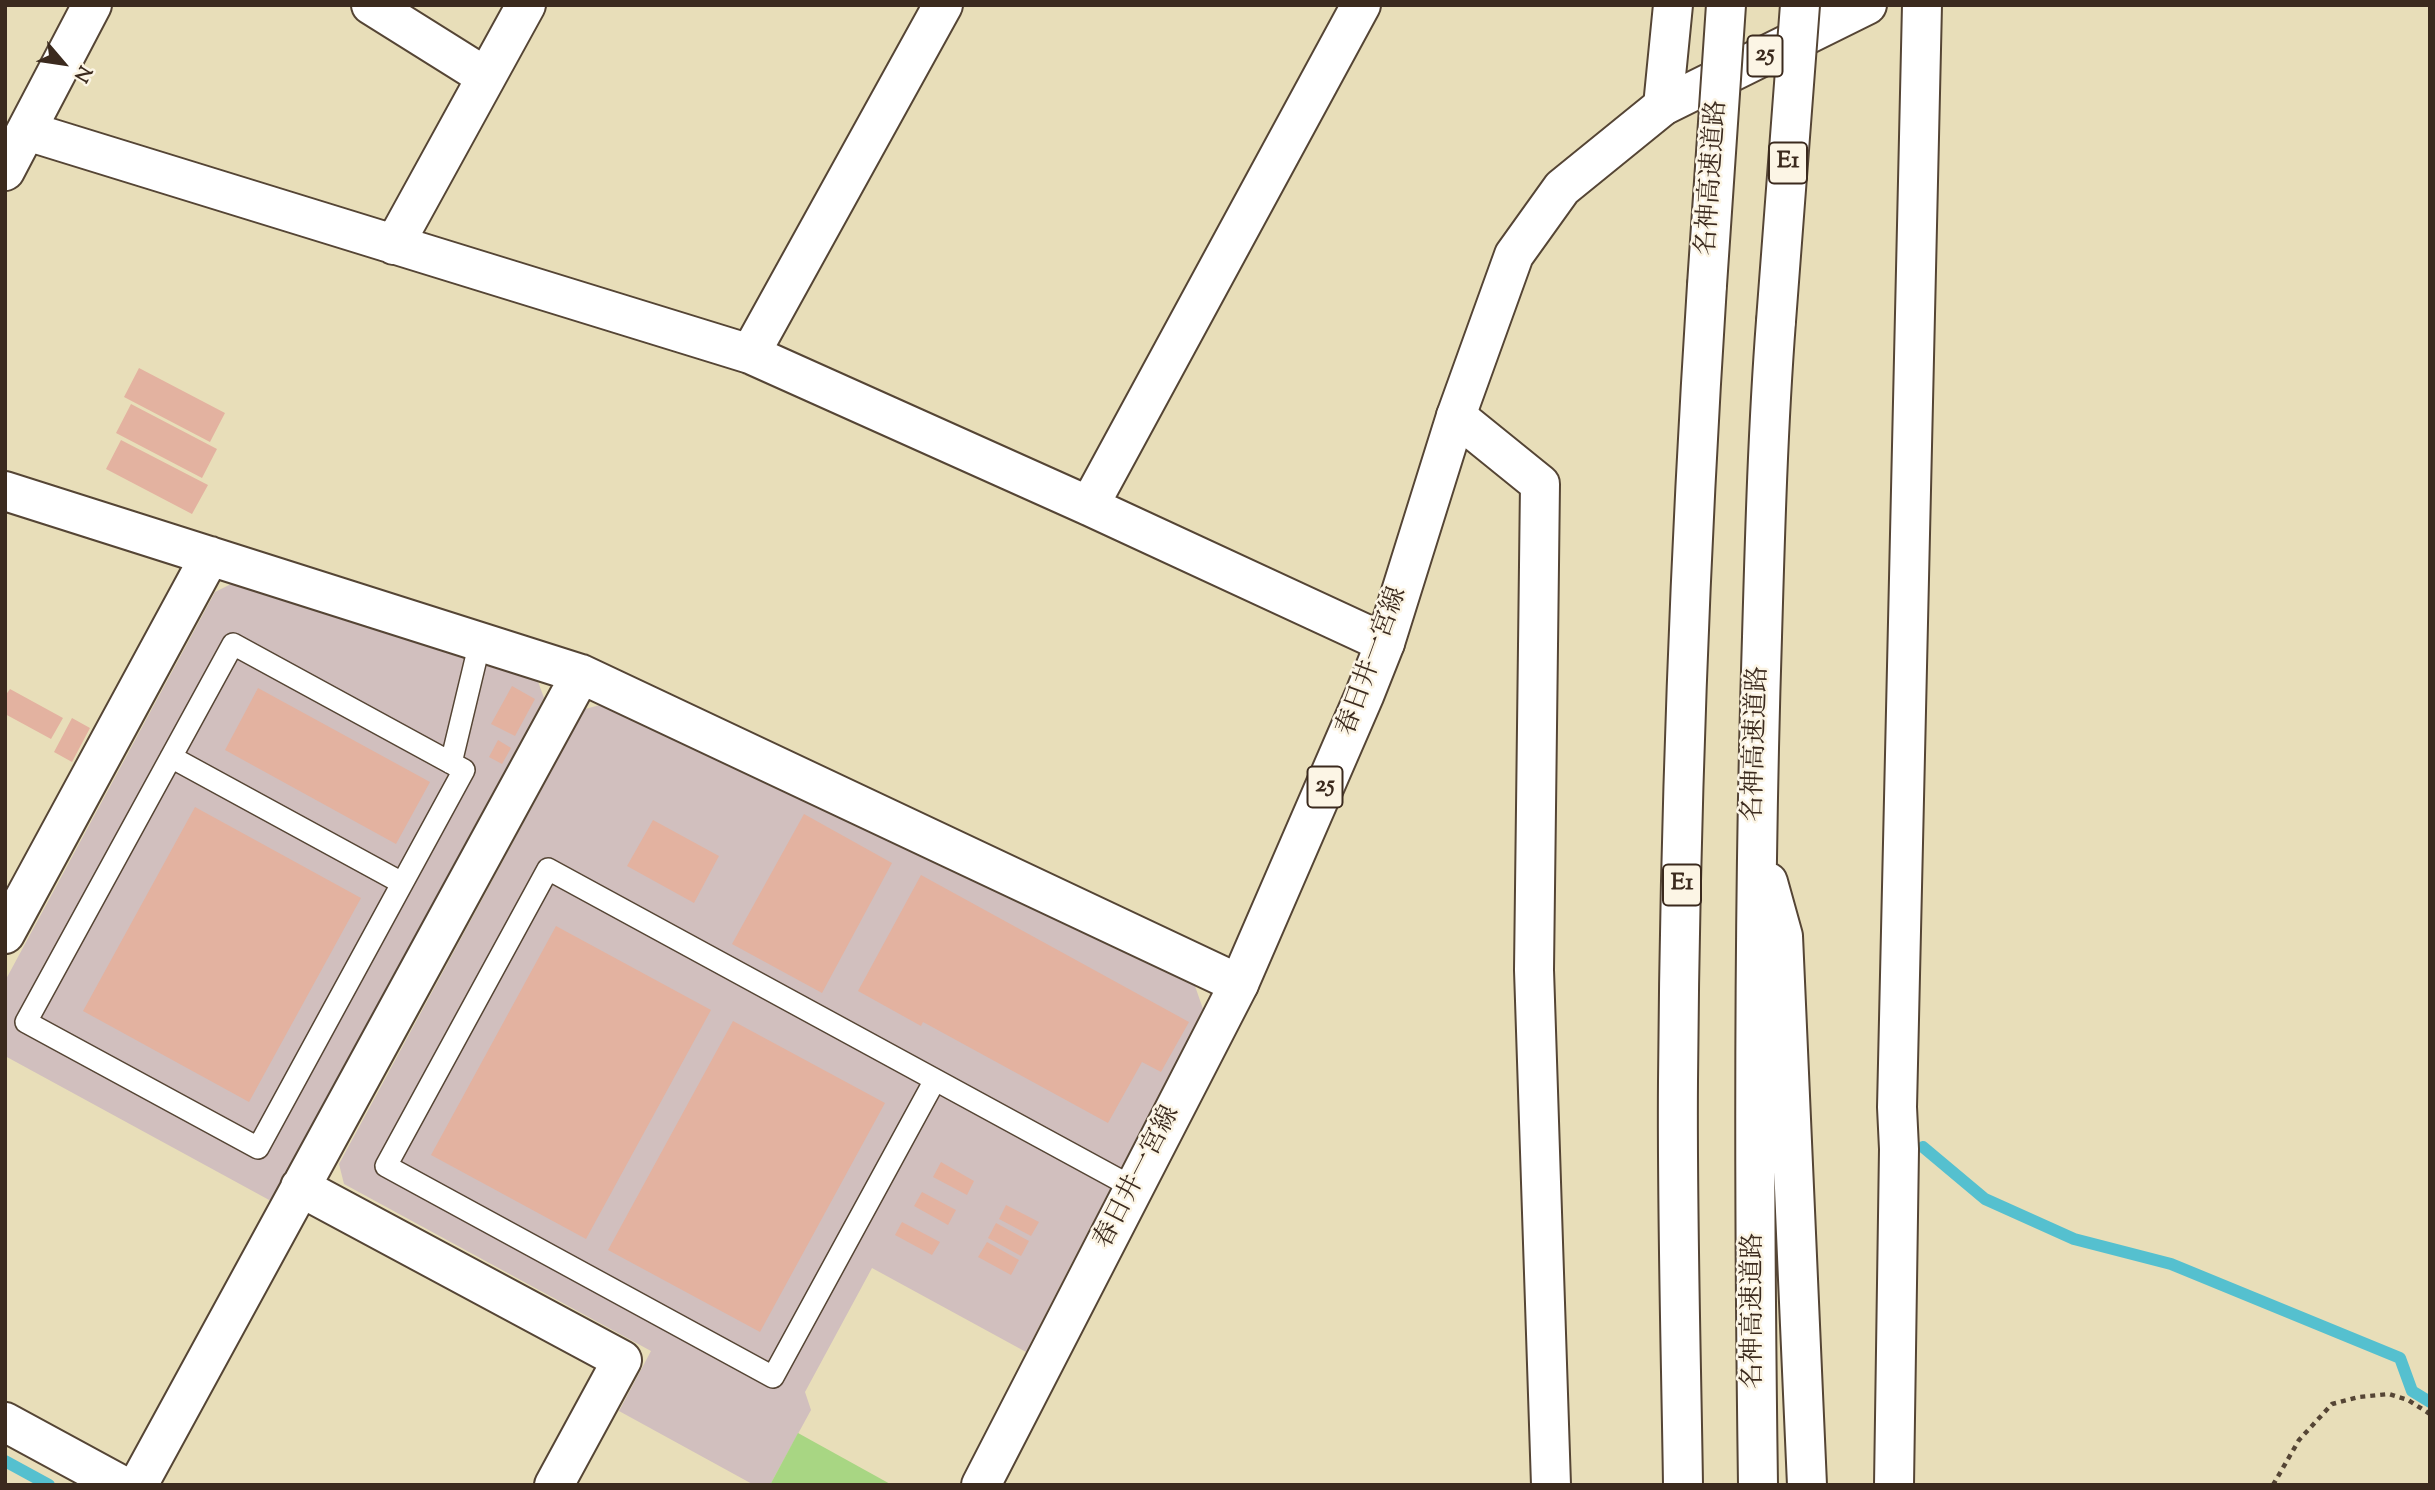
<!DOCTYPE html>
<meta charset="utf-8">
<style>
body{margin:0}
#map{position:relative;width:2435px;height:1490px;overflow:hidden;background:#e8deb9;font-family:"Sorts Mill Goudy",serif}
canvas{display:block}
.frame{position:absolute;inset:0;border:7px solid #3b2a1e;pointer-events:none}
.north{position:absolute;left:28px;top:28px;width:70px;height:70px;-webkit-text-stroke:5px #fcf5e5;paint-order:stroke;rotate:119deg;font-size:19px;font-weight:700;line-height:28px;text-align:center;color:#3b2a1e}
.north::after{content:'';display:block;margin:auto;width:24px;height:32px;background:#3b2a1e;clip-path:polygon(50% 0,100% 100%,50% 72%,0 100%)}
</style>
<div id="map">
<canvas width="2435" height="1490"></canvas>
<div class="frame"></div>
<div class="north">N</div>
</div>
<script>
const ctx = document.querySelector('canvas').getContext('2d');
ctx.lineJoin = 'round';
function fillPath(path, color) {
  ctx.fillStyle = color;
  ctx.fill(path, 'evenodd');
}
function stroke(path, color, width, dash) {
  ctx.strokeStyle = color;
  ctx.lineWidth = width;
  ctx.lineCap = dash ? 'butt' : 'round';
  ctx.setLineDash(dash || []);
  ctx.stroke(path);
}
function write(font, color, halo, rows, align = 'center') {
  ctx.font = font + ' "Sorts Mill Goudy","Noto Serif JP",serif';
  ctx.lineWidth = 5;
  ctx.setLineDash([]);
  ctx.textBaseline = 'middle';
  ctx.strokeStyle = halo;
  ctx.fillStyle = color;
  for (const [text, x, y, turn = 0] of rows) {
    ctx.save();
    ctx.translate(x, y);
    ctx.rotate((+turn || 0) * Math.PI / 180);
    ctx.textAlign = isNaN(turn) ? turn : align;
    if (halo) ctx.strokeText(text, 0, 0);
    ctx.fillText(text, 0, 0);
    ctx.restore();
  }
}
fillPath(new Path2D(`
 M231,584l305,92 8,22 -273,503 -266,-145v-75l210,-389z
 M600,705l595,281 8,23 -177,343 -154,-84 -67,124 6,18 -41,75h-16l-135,-74 32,-60 -307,-167 -5,-20 246,-455z`), '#d1bfbe');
fillPath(new Path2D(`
 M798,1433l94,52h-122z`), '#a8d683');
stroke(new Path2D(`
 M1923,1147l62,52 89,40 97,25 229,94 12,33 18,11
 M5,1461l44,24`), '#55c0cf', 12);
fillPath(new Path2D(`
 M139,368l86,45 -15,29 -86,-45z
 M131,404l86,45 -15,29 -86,-45z
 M121,440l87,45 -16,29 -86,-45z
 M512,686l23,13 -20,37 -24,-12z
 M258,688l172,94 -34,62 -171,-94z
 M10,689l53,29 -12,21 -46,-25v-18z
 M72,718l18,10 -18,34 -18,-10z
 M498,740l13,8 -9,16 -13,-7z
 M195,807l166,91 -112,204 -166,-91z
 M804,814l88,49 -70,130 -90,-49z
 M653,820l66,36 -25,47 -67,-37z
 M921,875l268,147 -28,50 -19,-10 -34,61 -185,-101 -2,4 -63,-35z
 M556,926l155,84 -125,229 -155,-84z
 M733,1021l152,82 -125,229 -152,-82z
 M941,1162l33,19 -7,14 -34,-18z
 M922,1192l34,18 -8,15 -34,-19z
 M1006,1205l33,17 -8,14 -32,-17z
 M902,1222l38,20 -8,13 -37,-20z
 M996,1223l33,18 -8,15 -33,-18z
 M987,1242l32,18 -8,15 -33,-18z`), '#e3b2a0');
const lane = new Path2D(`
 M233,644l231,126 -206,378 -232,-126z
 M171,757l231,126
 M451,763l29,-121
 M935,1080l-162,297 -387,-211 162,-297 586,319`);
const street = new Path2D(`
 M371,5l115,72
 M1663,106l10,-101
 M27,131l723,223 339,152 296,137
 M5,171l87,-166
 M394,245l132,-240
 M750,354l193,-349
 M1456,416l84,68 -6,486 17,515
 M5,491l576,183 658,310
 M1089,506l272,-501
 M5,934l205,-378
 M300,1187l322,173 -68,125
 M5,1422l116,63
 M138,1485l443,-811`);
const secondary = new Path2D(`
 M1894,1485l5,-336 -2,-42 25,-1102`);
const primary = new Path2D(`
 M981,1485l258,-501 125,-288 21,-53 71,-227 58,-161 48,-67 101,-82 204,-101`);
const highway = new Path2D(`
 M1768,882l15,54 24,549
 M1683,1485c-2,-135 -6,-270 -5,-404 2,-265 12,-531 29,-796
 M1758,1485c-4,-283 -5,-566 4,-848 3,-105 6,-211 14,-316`);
stroke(lane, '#554535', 24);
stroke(street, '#554535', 42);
stroke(secondary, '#554535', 42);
stroke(primary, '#554535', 42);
stroke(highway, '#554535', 42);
stroke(new Path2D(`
 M2273,1485l26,-45 33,-36 27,-7 30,-3 19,6 22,14`), '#554535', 4.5, [5, 5]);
stroke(lane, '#fff', 21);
stroke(street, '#fff', 38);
stroke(secondary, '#fff', 38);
stroke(primary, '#fff', 38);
stroke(highway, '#fff', 38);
const highwayBridge = new Path2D(`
 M1707,285l19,-280
 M1776,321l24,-316`);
stroke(highwayBridge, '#554535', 42, []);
stroke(highwayBridge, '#fff', 38);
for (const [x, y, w] of [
 [1765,56,35],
 [1788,163,38],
 [1325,787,35],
 [1682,885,38]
]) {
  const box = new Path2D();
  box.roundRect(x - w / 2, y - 20.5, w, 41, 5);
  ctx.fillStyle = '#fcf5e5';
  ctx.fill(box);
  stroke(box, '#3b2a1e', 2);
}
write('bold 24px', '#3b2a1e', null, [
 ["25",1765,56],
 ["E1",1788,163],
 ["25",1325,787],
 ["E1",1682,885]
]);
write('26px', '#3b2a1e', '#fcf5e5', [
 ["名神高速道路",1714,178,-86],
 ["春日井一宮線",1374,662,-70],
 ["名神高速道路",1758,744,-88],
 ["春日井一宮線",1139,1178,-63],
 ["名神高速道路",1756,1311,-90]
]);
</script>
